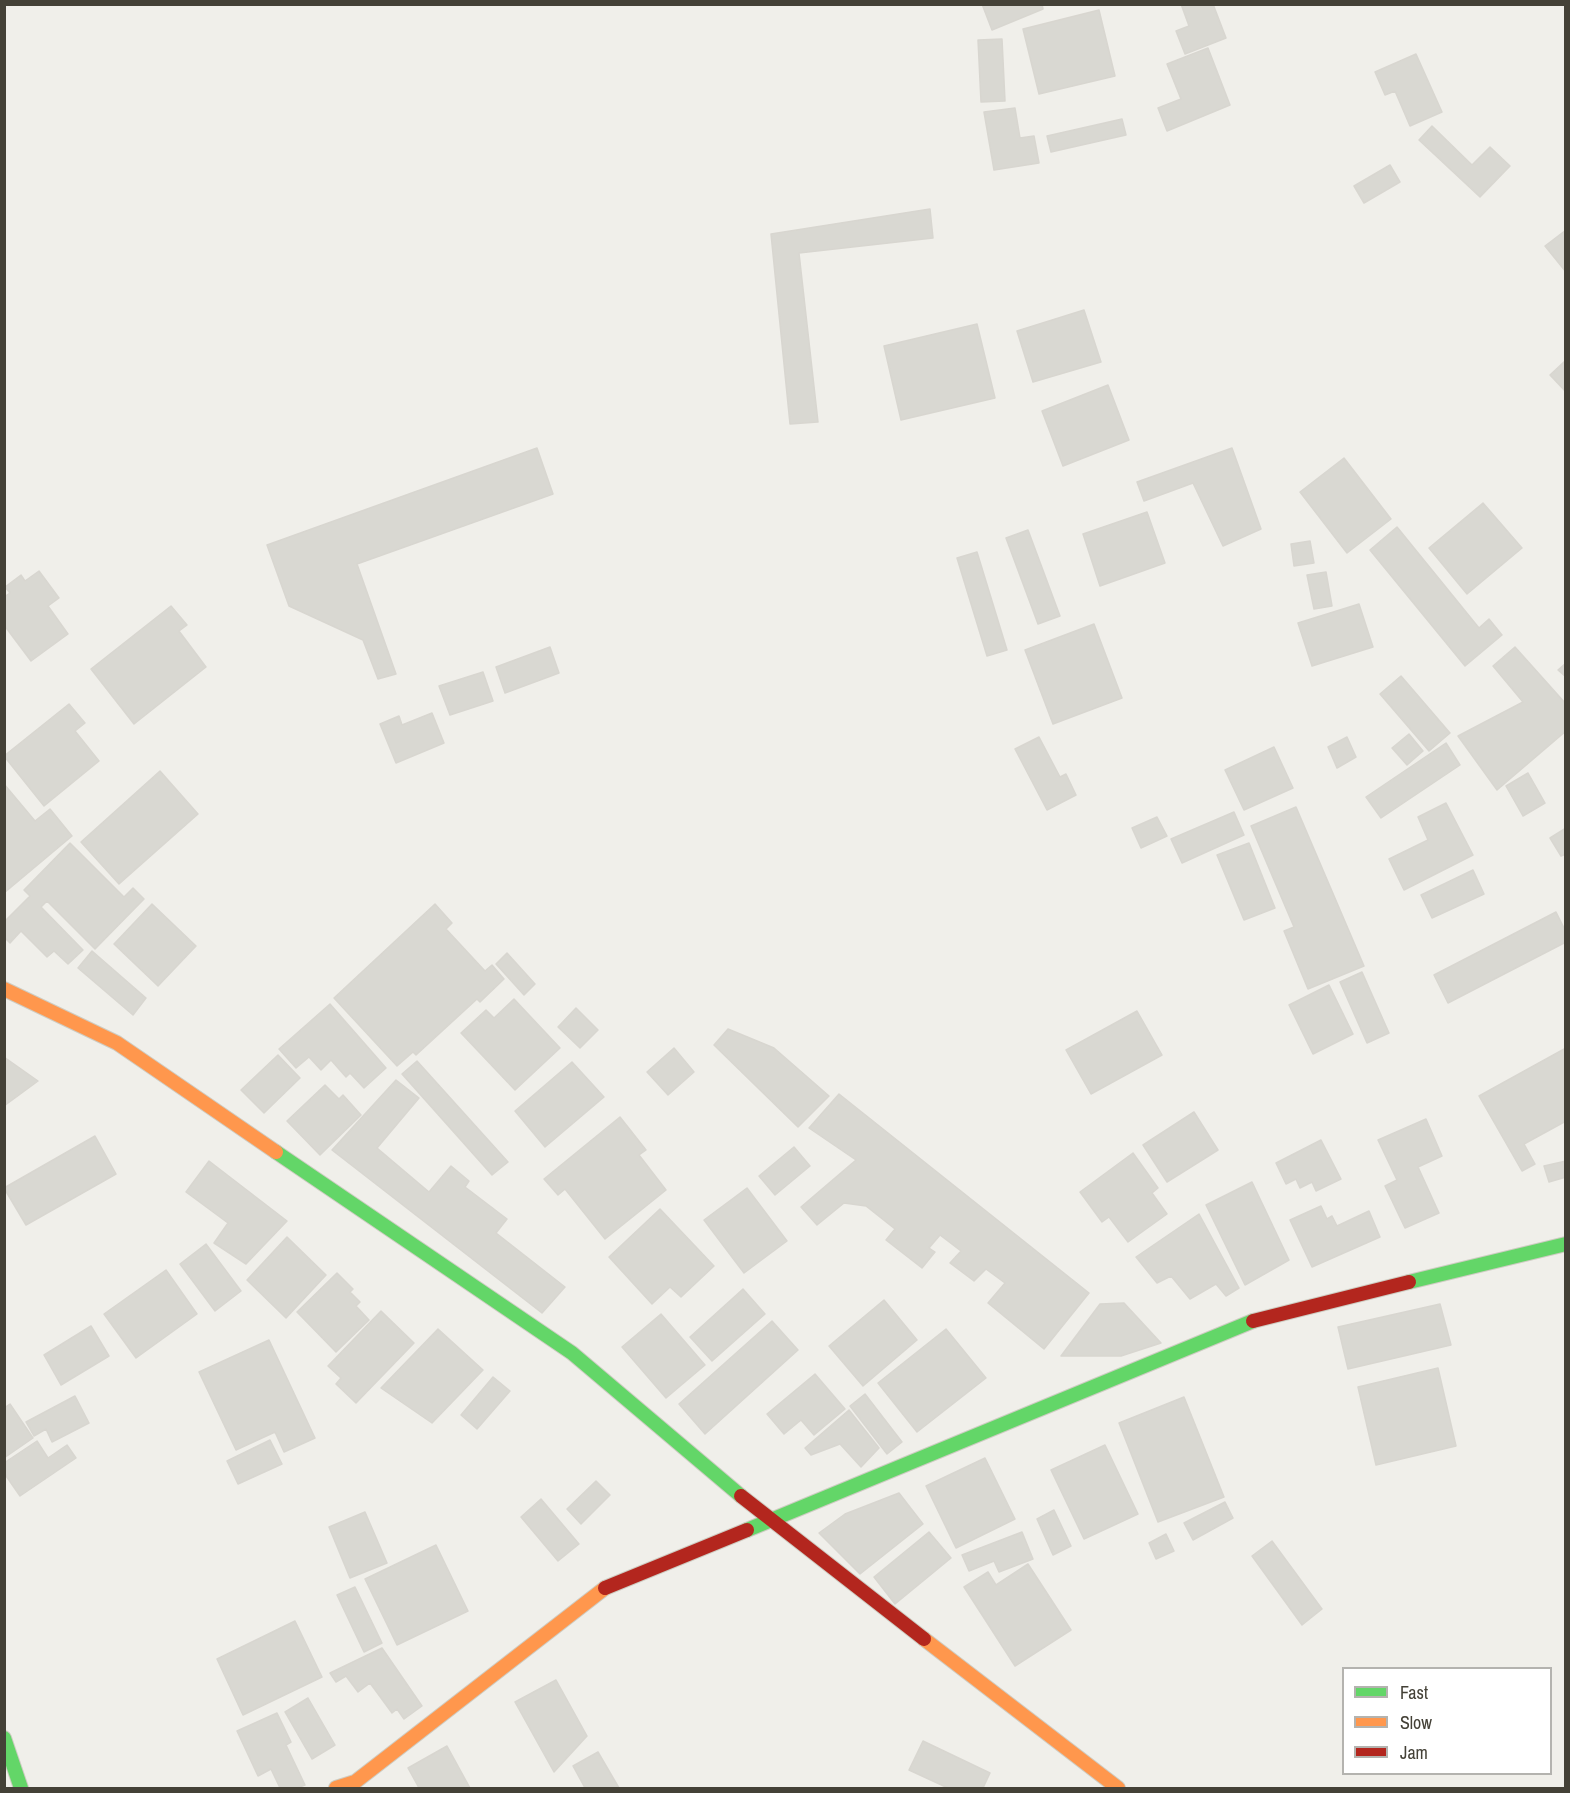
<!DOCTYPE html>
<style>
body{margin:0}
#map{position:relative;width:1570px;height:1793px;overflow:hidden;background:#f0efea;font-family:"Archivo Narrow",sans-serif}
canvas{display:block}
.frame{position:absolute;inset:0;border:6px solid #444137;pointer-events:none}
.legend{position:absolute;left:1342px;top:1667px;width:210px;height:108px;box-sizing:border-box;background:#fff;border:2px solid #b4b3af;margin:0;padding:8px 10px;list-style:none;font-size:18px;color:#444137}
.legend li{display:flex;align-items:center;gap:12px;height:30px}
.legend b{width:30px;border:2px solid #b4b3af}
</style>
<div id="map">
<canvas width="1570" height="1793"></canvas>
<div class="frame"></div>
<ul class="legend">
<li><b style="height:8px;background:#63d668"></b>Fast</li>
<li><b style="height:8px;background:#ff974d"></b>Slow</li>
<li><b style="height:8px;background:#b3261e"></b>Jam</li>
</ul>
</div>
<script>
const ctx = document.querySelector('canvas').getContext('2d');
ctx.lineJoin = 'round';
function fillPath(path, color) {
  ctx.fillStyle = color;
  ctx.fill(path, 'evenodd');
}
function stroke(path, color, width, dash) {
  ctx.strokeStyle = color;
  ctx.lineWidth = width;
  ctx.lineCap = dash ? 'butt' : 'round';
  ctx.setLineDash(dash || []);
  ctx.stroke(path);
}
const building = new Path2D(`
 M982,4h60l1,5 -51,21z
 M1181,4h32l13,34 -41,16 -9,-23 13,-5z
 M1099,10l16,66 -76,18 -16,-65z
 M1002,39l3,62 -24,1 -3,-62z
 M1208,48l22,57 -63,26 -9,-23 23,-9 -14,-35z
 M1416,54l26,58 -32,14 -15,-35 -10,4 -10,-23z
 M1015,108l5,30 14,-2 5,27 -45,7 -10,-58z
 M1122,119l4,16 -75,17 -4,-16z
 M1432,126l40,39 18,-18 20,19 -30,31 -61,-57z
 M1390,165l10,17 -36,21 -10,-17z
 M930,209l3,29 -134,15 19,169 -28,2 -19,-190z
 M1566,230v42l-21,-26z
 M1084,310l17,52 -68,20 -16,-51z
 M977,324l18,74 -94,22 -17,-74z
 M1566,360v32l-16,-17z
 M1108,385l21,55 -66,26 -21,-55z
 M537,448l16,46 -196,70 39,110 -18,5 -15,-39 -74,-34 -22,-61z
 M1232,448l29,81 -38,17 -30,-63 -49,18 -7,-19z
 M1344,458l47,61 -44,34 -47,-61z
 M1483,503l39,45 -55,46 -38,-46z
 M1147,512l18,51 -65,23 -17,-52z
 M1397,527l82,101 10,-9 13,16 -37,31 -95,-116z
 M1028,530l32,86 -22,8 -32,-86z
 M1310,541l4,22 -20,3 -3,-22z
 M977,552l30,98 -20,6 -30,-98z
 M39,571l20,27 -11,8 20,28 -37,27 -27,-36v-28l6,-4 -5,-6 16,-12 4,6z
 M1326,572l6,34 -18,3 -7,-34z
 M1359,604l14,43 -61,19 -14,-43z
 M171,606l16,19 -8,6 27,36 -72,57 -43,-55z
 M1094,624l28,74 -69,26 -28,-74z
 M550,647l9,26 -54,20 -9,-26z
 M1515,647l51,57v27l-69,59 -39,-54 65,-34 -30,-36z
 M1566,663v14l-8,-7z
 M483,672l10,29 -43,14 -11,-29z
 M1401,676l49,57 -21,18 -49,-57z
 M69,704l16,19 -10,8 24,30 -55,45 -40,-50z
 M432,713l12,30 -48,20 -16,-39 19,-8 3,9z
 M1409,734l14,17 -16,14 -15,-17z
 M1039,737l21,40 6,-3 10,21 -29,15 -32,-61z
 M1347,737l9,20 -19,11 -9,-21z
 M1446,743l14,22 -79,53 -15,-21z
 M1274,747l19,41 -49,22 -19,-40z
 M160,771l38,43 -79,70 -38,-42z
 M1528,773l17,30 -22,13 -17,-30z
 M4,784l31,37 15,-12 22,27 -68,57z
 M1446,803l27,52 -69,35 -15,-31 39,-19 -10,-23z
 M1296,807l68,159 -56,23 -24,-58 10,-4 -43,-101z
 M1234,812l10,23 -62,28 -11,-24z
 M1157,817l10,19 -26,12 -9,-20z
 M1566,828v26l-5,2 -11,-18z
 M70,843l54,54 9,-9 11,11 -49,50 -48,-48 -6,6 42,43 -15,14 -14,-13 -7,6 -26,-26 -11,12 -6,-6v-15l26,-26 -6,-6z
 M1249,843l26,65 -31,12 -27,-65z
 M1473,870l11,24 -52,24 -11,-23z
 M152,904l44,42 -38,40 -44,-42z
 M435,904l17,19 -6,6 39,42 7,-6 12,14 -24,23 -3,-3 -61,56 -3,-3 -16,14 -63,-68z
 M1556,912l10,20v10l-118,61 -14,-28z
 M92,951l54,47 -13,17 -55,-47z
 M507,953l28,31 -11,11 -28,-31z
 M1362,972l27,61 -22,10 -27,-61z
 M1329,985l24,49 -40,20 -24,-49z
 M514,999l46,49 -45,42 -54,-57 25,-23 8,8z
 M330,1004l56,64 -22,20 -14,-15 -4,4 -15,-17 -10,10 -12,-13 -13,11 -17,-19z
 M576,1008l22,22 -18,18 -22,-21z
 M1137,1011l25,44 -71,39 -25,-44z
 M728,1029l46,19 55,48 -31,31 -84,-82z
 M674,1048l20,24 -26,23 -21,-23z
 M1566,1048v73l-42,23 11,20 -13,7 -43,-75z
 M278,1055l22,23 -36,35 -23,-23z
 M4,1057l34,24 -34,25z
 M417,1061l91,101 -16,13 -90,-101z
 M572,1062l32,35 -59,50 -30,-36z
 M396,1080l23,18 -42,50 52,44 22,-26 18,15 -4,6 42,32 -11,14 69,54 -23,26 -210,-163z
 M325,1085l14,14 4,-4 18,20 -41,40 -33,-34z
 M839,1094l250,199 -45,56 -56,-46 17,-20 -19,-14 -12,12 -24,-18 11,-12 -21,-16 -11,13 6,4 -13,16 -36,-28 9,-11 -29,-23 -22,-3 -27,22 -16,-18 55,-47 -47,-32z
 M1194,1112l24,38 -51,32 -24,-37z
 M620,1117l26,33 -7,5 27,35 -61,49 -40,-50 -7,6 -14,-16z
 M1426,1119l16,37 -24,11 21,46 -34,15 -20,-42 12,-6 -19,-40z
 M95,1136l21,38 -90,51 -22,-37z
 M1321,1140l20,39 -25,12 -4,-9 -12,6 -4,-9 -10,5 -10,-21z
 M794,1147l16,19 -35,29 -16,-19z
 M1133,1153l25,35 -6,5 15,21 -39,28 -19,-25 -7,5 -22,-30z
 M209,1161l78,60 -41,43 -32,-21 14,-20 -42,-31z
 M1566,1161v16l-17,5 -5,-16z
 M1252,1182l37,78 -44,25 -39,-80z
 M747,1188l40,53 -43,32 -40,-53z
 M1321,1206l6,13 5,-3 5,10 32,-15 11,26 -68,30 -22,-47z
 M660,1209l54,57 -33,31 -11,-10 -18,17 -43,-47z
 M1199,1214l40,74 -13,8 -10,-12 -26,15 -19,-23 -14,7 -21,-26z
 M287,1237l39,38 -40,43 -39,-38z
 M206,1244l35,47 -26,20 -35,-47z
 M166,1270l31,44 -61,44 -32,-44z
 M337,1273l16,16 -3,3 10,10 -4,4 13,14 -33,32 -39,-40z
 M743,1289l22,25 -53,47 -22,-24z
 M884,1300l33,40 -54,46 -34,-40z
 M1124,1303l37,40 -40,13h-60l39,-52z
 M1440,1304l11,41 -103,24 -10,-42z
 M381,1311l33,32 -58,60 -20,-19 5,-6 -13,-12z
 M661,1314l44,51 -39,33 -44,-51z
 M772,1321l26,29 -93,84 -26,-30z
 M91,1326l18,30 -48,29 -17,-30z
 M438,1329l45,41 -51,53 -51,-35z
 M946,1329l40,49 -69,54 -39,-49z
 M269,1340l46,98 -31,14 -9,-20 -39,18 -37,-78z
 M1438,1368l18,78 -80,19 -18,-78z
 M815,1374l30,35 -31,26 -13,-15 -17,14 -17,-20z
 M493,1377l17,14 -33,38 -16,-14z
 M865,1394l37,48 -15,12 -37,-48z
 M75,1396l14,27 -37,19 -6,-13 -12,7 -8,-14z
 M1184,1397l40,100 -66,25 -39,-99z
 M10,1404l23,34 -29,20v-50z
 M849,1410l30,38 -18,19 -21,-23 -29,11 -6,-7z
 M270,1440l12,24 -44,20 -11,-23z
 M37,1441l11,17 19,-13 9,13 -56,38 -16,-23v-10z
 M1105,1445l33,69 -54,25 -33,-69z
 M985,1458l30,61 -59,29 -30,-62z
 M596,1481l14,14 -29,29 -14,-15z
 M899,1493l24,31 -63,50 -41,-41 26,-19z
 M541,1499l38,45 -21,17 -37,-44z
 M1225,1502l8,16 -40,22 -9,-17z
 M1054,1510l17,36 -18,9 -16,-36z
 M365,1512l22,51 -37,15 -21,-51z
 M929,1532l22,26 -56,46 -21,-27z
 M1022,1532l11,27 -34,13 -5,-11 -25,10 -7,-16z
 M1166,1534l8,17 -18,8 -7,-16z
 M1272,1541l50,68 -20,16 -50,-69z
 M436,1545l32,66 -71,34 -32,-66z
 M1028,1564l43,66 -56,36 -51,-79 24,-15 8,13z
 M355,1587l27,56 -18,9 -27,-57z
 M295,1621l27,56 -79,38 -26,-56z
 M382,1648l40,58 -18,13 -7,-10 -5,4 -22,-30 -12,9 -12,-16 -10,6 -6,-9z
 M556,1680l31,56 -33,36 -39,-70z
 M308,1698l27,47 -23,14 -27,-47z
 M277,1713l14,29 -5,3 19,40 -8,3h-17l-9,-19 -13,7 -21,-45z
 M923,1741l67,32 -7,15h-35l-39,-18z
 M447,1746l23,42h-51l-11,-20z
 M598,1752l21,36h-34l-12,-22z`);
fillPath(building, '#d9d8d2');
stroke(building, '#d8d6d0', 1.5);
const fast = new Path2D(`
 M276,1152l296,201 169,143
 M1409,1282l157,-38
 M747,1530l506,-209
 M4,1738l17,50`);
const slow = new Path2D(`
 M4,989l113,54 159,109
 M924,1639l194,149
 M336,1788l19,-6 250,-194`);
const jam = new Path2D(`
 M1253,1321l156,-39
 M741,1496l183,143
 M605,1588l142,-58`);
stroke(fast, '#ceccc2', 16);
stroke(slow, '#ceccc2', 16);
stroke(jam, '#ceccc2', 16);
stroke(fast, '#63d668', 14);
stroke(slow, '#ff974d', 14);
stroke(jam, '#b3261e', 14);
</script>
